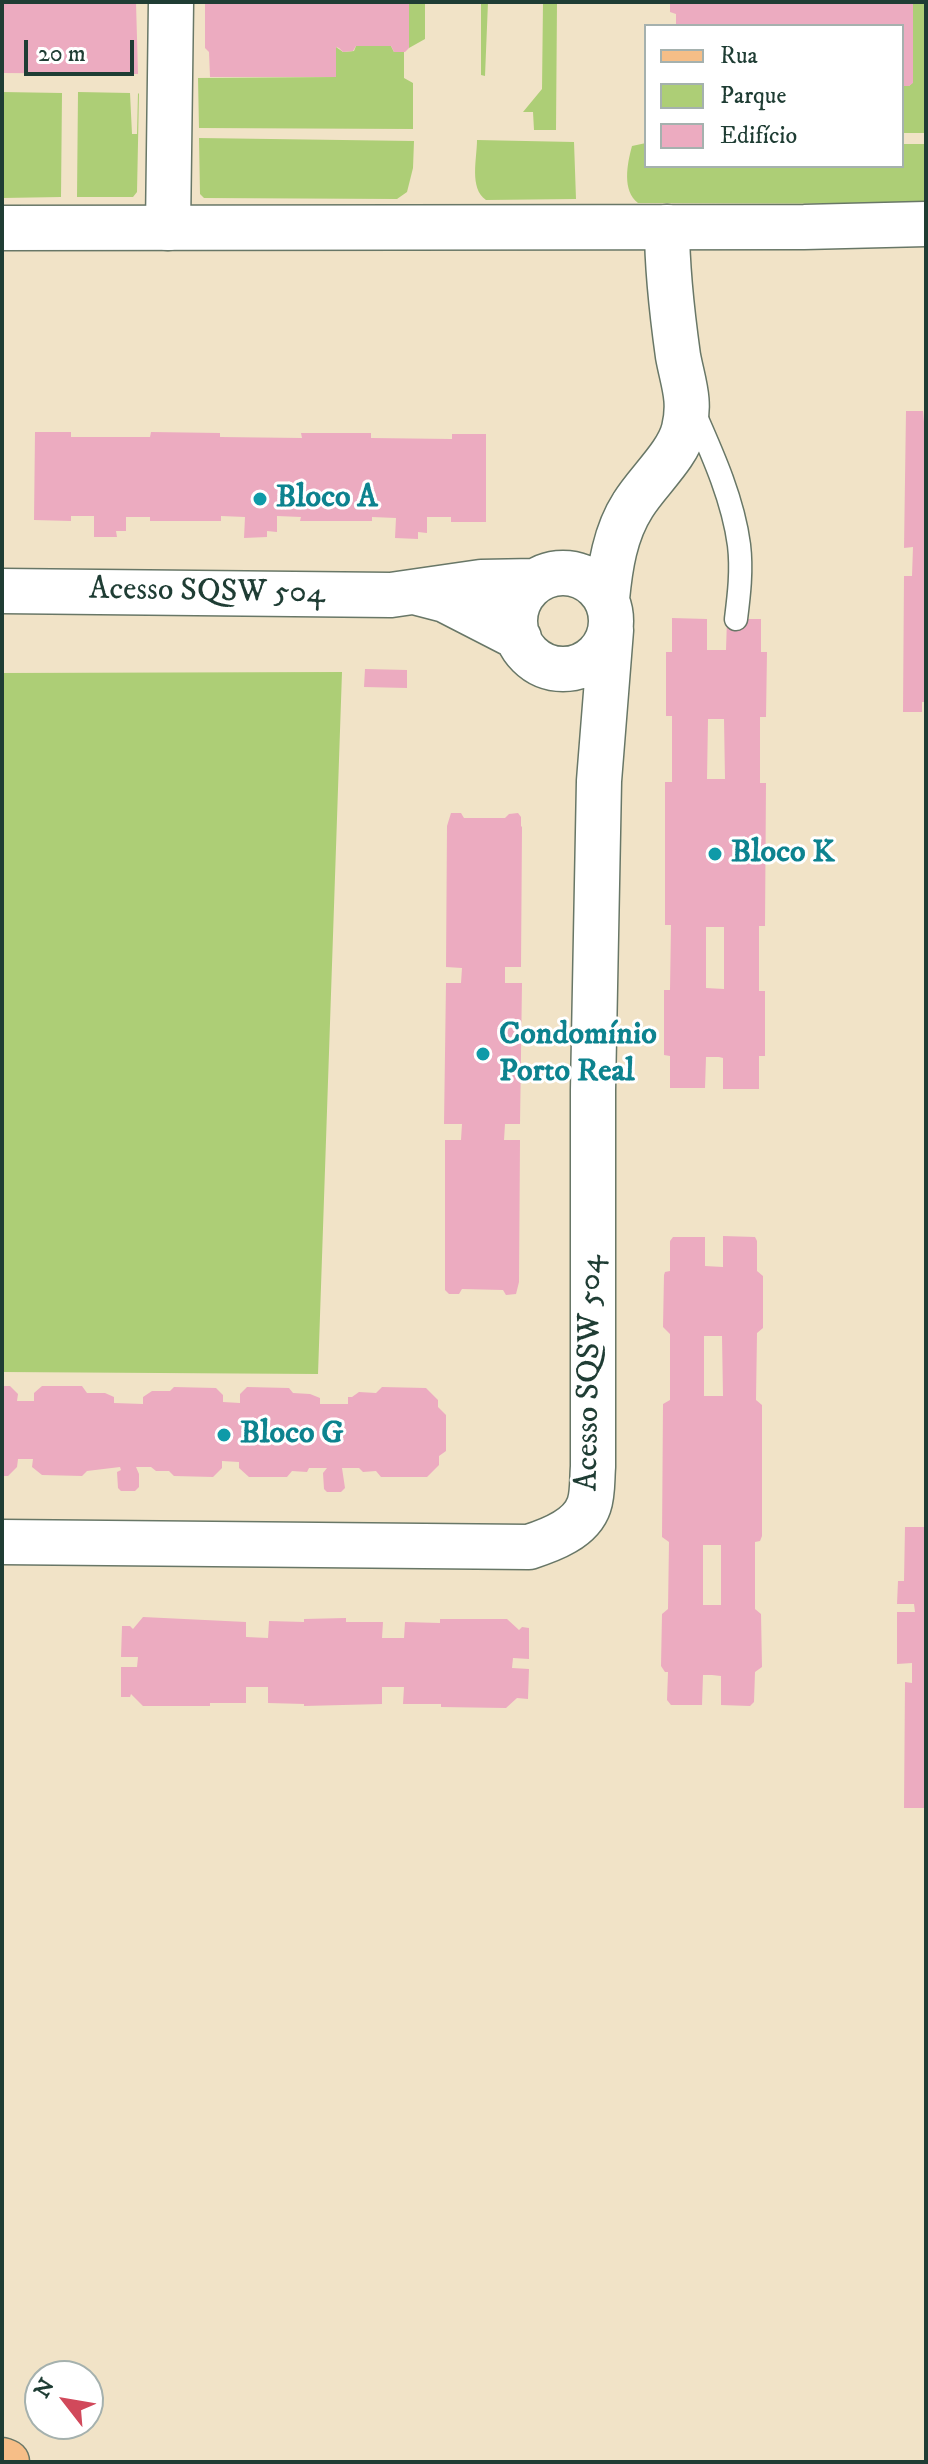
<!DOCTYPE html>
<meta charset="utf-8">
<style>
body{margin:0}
#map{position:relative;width:928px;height:2464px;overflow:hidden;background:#f1e3c7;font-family:"IM FELL DW Pica",serif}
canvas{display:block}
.frame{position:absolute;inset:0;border:4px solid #1f3d34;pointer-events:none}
.legend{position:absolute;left:644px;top:24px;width:260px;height:144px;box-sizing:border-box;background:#fff;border:2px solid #a5b1ae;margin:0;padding:10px 14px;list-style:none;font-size:24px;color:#1f3d34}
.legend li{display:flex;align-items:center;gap:16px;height:40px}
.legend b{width:40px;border:2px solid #a5b1ae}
.north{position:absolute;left:24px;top:2360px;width:80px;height:80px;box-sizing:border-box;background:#fff;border:2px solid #a5b1ae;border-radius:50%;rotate:301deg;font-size:22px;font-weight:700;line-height:32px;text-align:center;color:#1f3d34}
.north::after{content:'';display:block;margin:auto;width:28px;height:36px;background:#d1495b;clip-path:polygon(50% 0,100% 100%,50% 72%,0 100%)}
.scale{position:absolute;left:24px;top:40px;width:110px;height:36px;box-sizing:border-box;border:4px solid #1f3d34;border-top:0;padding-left:10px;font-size:24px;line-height:28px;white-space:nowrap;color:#1f3d34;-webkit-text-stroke:6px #fff;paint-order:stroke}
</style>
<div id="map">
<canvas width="928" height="2464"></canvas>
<div class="frame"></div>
<ul class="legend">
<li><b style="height:10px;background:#f6be87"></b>Rua</li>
<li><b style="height:22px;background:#adce76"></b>Parque</li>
<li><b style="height:22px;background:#ecabc0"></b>Edifício</li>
</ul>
<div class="north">N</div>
<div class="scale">20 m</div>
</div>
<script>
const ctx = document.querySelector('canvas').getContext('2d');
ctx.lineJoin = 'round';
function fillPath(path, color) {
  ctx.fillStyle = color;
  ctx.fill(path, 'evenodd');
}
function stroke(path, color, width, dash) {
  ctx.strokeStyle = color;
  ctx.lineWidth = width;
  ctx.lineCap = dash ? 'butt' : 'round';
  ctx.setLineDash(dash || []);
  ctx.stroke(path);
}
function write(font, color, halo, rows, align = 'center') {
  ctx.font = font + ' "IM FELL DW Pica",serif';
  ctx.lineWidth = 6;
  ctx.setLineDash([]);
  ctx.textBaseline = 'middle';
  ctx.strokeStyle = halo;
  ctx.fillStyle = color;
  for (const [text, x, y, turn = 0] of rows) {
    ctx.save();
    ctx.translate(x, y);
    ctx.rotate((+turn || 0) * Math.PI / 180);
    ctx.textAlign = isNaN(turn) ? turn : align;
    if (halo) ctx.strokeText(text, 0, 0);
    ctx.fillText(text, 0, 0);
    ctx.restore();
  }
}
fillPath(new Path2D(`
 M406,2h19v37l-16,9v-43z
 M481,2h7l-3,74 -4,-1z
 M543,2h14l-1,128h-22l-1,-18h-10l19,-23z
 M913,2h13v131h-24v-47h7l4,-4z
 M356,46h35l3,6 10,-1v27l9,5v46l-214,-1 -1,-50 138,-1v-30l7,5 11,-1z
 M2,92l60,1 -1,104 -59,1z
 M78,92l52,1 2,41h5l1,-41 1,1 -2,98 -4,5h-56z
 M199,138l215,3 -1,27 -6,24 -10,7 -193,-1 -4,-4z
 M477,140l97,2 2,57 -90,1c-17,-12 -9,-41 -9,-60z
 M646,143v23h256v-22h24v60l-288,-1c-16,-12 -11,-39 -6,-57z
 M342,672l-24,702 -316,-2v-699z`), '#adce76');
fillPath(new Path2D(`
 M2,2h134l2,72 -136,-1z
 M205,2h201l3,2v44l-4,4h-11l-3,-6h-35l-3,5 -10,1 -4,-4 -3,-1v30h-126l-1,-25 -4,-4z
 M670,2h243v81l-4,3h-7v-60h-226v-12l-6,-2z
 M906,411h17l1,11h2v280h-4v10h-19l1,-136h8l1,-29 -9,1z
 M35,432h36v5h79l1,-5 69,1v4l82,1 -1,-5h70v5l81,1v-5h34v88h-35v-5h-24v16l-9,-1v7l-23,-1 1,-20 -24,-1v4h-72l1,-4 -24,-1v16l-10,-1v6l-23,1 1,-21 -24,-1v5h-71v-4h-24v14h-10l1,6h-23v-21h-23v5l-37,-1z
 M672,618l35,1v31h19l1,-31h34v33h6l-1,65h-6v66h6l-1,143h-6v65h6v65h-6v33h-36v-31l-4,-1h-13l-1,31h-35v-32l-6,-1v-65h6l1,-65h-6v-143h7v-66h-6v-64h6zM708,719h16l1,60h-18zM706,927h18v62l-18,-1z
 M365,669l42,1v18l-43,-1z
 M451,813h10l3,5h41l4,-4 9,-1 3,4v9l1,1 -1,140h-16v16h17l-2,141h-15l-1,16h16l-1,142 -3,12 -10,1 -3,-5 -41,-1 -3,5h-10l-4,-4v-150h16l1,-16h-18l2,-141h15l1,-15 -16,-1 1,-141z
 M723,1236l32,1 2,4v30l6,5v52l-6,5 -1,67 6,5v131l-2,5 -5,1v67l6,5 1,53 -7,5 -1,30 -4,4 -29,-1v-29l-9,-1h-9l-1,30h-31l-4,-5 1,-28h-3l-4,-6 1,-52 6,-5 1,-67 -7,-5 1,-133 7,-4v-66l-7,-7 1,-52 1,-3 5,-1v-30l3,-4h32v29l18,1zM704,1336h18l1,60h-19zM703,1545h18v60h-18z
 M2,1386h8l8,8 -1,7h17v-8l8,-7h40l5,7h18l9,4v6l29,1v-7l9,-6h18l4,-4 42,1 7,7v7l17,1v-9l7,-7 42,1 4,5 17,1 10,4v6h28v-7h4l7,-5 17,1 6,-6 44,1 12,12v7l8,8v36l-7,5v9l-12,12h-46l-5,-6 -13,1 -4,-4h-17l3,20 -4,4h-14l-3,-3 -1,-16 4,-5h-18l-2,4 -15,-1 -5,6h-38l-10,-9v-6l-17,-1v7l-9,9 -39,-1 -5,-5h-13l-5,-4h-15l3,7v13l-4,4h-14l-3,-3 -1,-16 4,-2 -1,-3 -33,4 -5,5 -40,-1 -10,-8 1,-8h-15l-1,8 -9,9h-6z
 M905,1527h21v281h-22l1,-126 7,1v-20l-15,1v-52h18l-1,-8h-17l1,-23h6z
 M143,1617l103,5v15l22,1 1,-17 35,1v-3l42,-1v4h37l-1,16h22l1,-16 35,1v-4h67l12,11 3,-3 7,1v31l-16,-1 -1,10 17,1 -1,30 -11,-1 -11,10 -65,-1v-3h-38l1,-17h-22v17l-78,2v-2l-36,-1v-16h-22v16h-36v3h-67l-12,-12 -1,3h-9v-30h16l1,-10h-17l1,-31h8l3,3z`), '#ecabc0');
const service = new Path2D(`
 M693,410c19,43 40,89 46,135 3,25 0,50 -3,74`);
const minor = new Path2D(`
 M168,228l3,-226
 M515 621a48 48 0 1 1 96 0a48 48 0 1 1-96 0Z
 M2,591l389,4 90,-13 54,-1
 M418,593l27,7 74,38
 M607,599c3,-32 8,-66 26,-94 14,-23 45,-50 51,-76 7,-29 -1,-46 -6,-73 -6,-43 -11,-86 -11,-129
 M2,1542l527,5c22,-7 52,-18 60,-42 4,-11 3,-27 4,-38v-377l6,-309 12,-151`);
const tertiary = new Path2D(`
 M2,228l802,-1 122,-3`);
const primary = new Path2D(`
 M2,2460l5,2`);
stroke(service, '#687767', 25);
stroke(minor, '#687767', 47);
stroke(tertiary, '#687767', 47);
stroke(primary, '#687767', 47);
stroke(service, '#fff', 22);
stroke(minor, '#fff', 44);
stroke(tertiary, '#fff', 44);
stroke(primary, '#f6be87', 44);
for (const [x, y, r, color] of [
 [260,499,8,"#0f9aa8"],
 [715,854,8,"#0f9aa8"],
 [483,1054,8,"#0f9aa8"],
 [224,1435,8,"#0f9aa8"]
]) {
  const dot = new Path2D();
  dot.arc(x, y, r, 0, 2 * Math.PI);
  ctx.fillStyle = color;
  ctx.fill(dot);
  stroke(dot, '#fff', 3);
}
write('bold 32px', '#0d838f', '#fff', [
 ["Bloco A",276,499],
 ["Bloco K",731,854],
 ["Condomínio",499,1036],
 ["Porto Real",499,1073],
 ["Bloco G",240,1435]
], 'left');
write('32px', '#1f3d34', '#fff', [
 ["Acesso SQSW 504",207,593,1],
 ["Acesso SQSW 504",591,1373,-89]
]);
</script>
